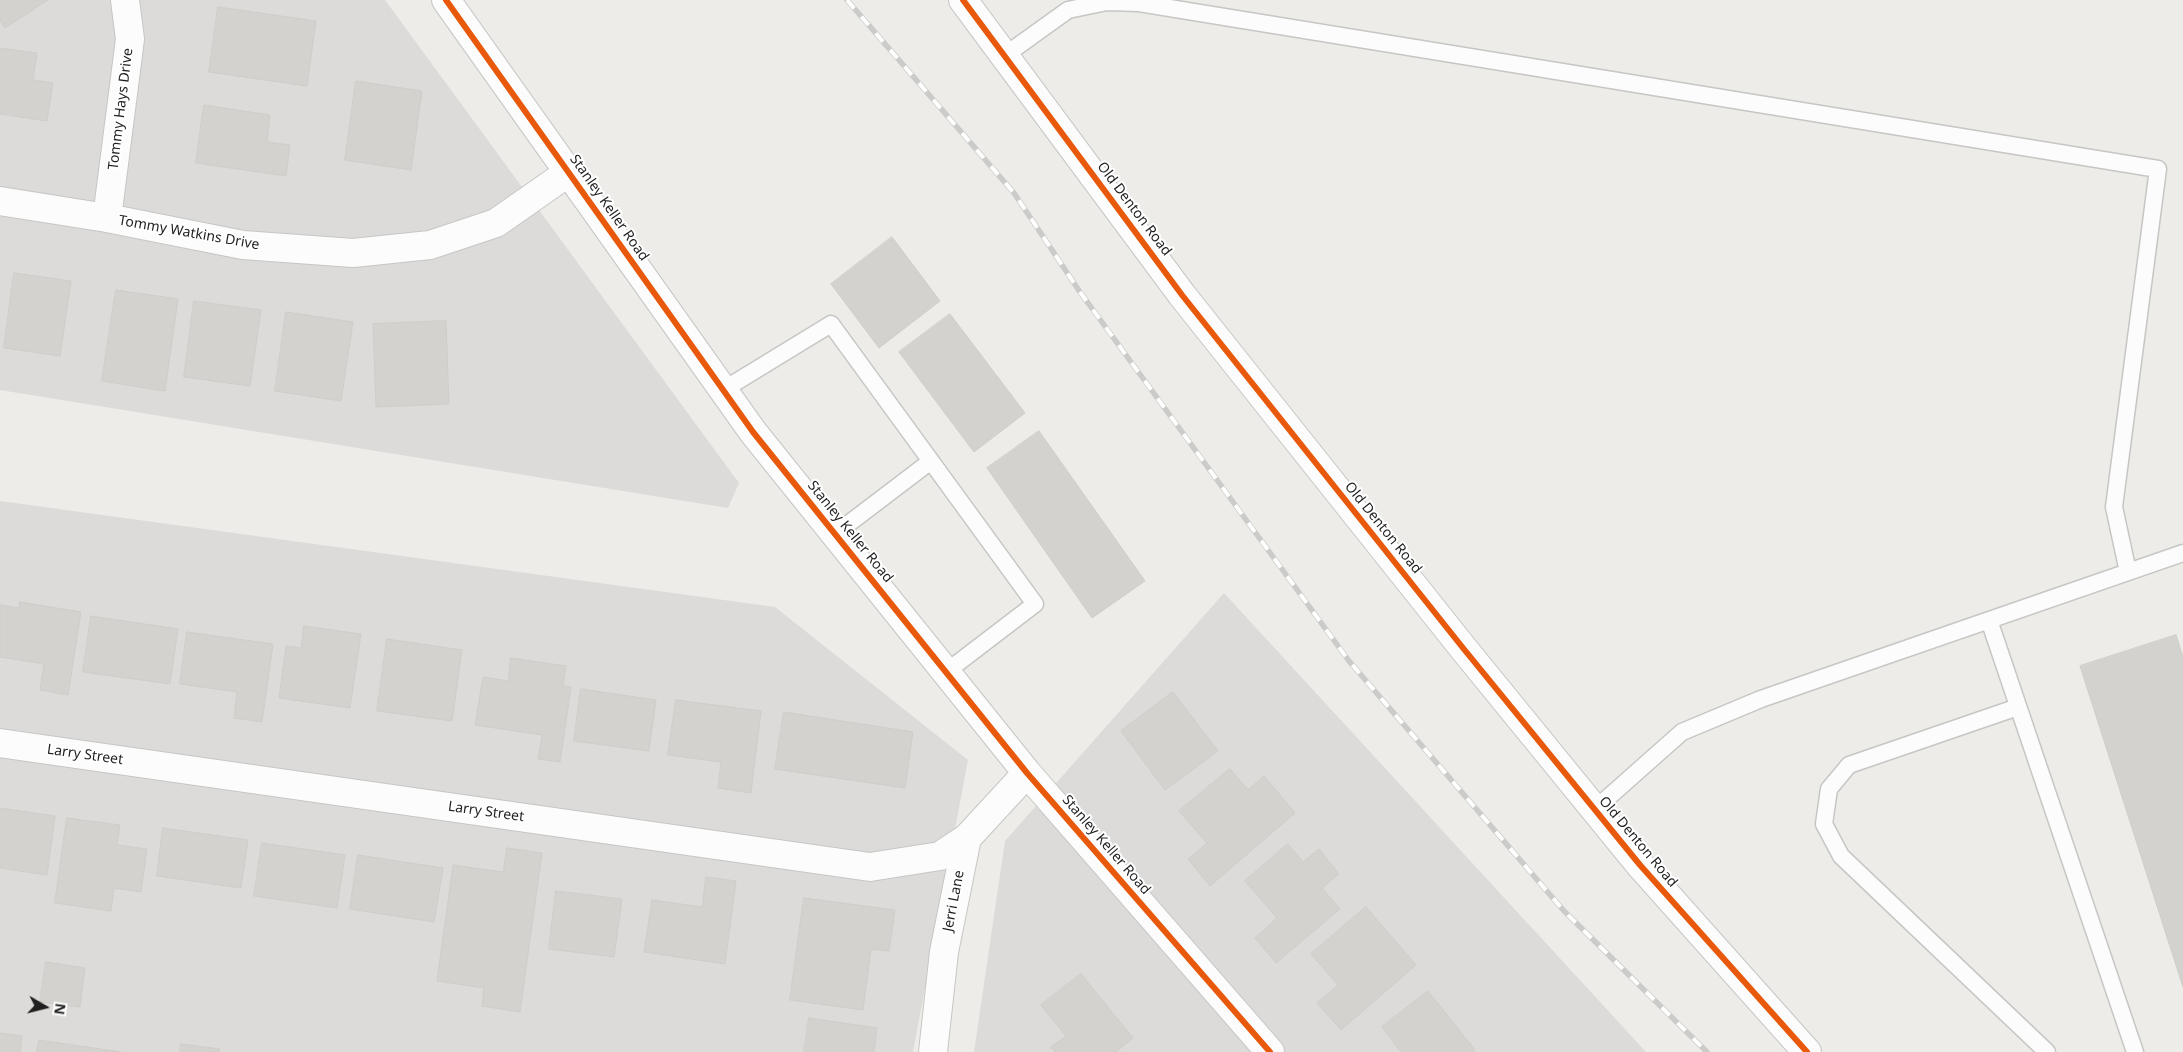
<!DOCTYPE html>
<style>
body{margin:0}
#map{position:relative;width:2183px;height:1052px;overflow:hidden;background:#edece8;font-family:"Noto Sans",sans-serif}
canvas{display:block}
.north{position:absolute;left:20px;top:982px;width:50px;height:50px;-webkit-text-stroke:4px #fff;paint-order:stroke;rotate:98deg;font-size:14px;font-weight:700;line-height:20px;text-align:center;color:#1f1f1f}
.north::after{content:'';display:block;margin:auto;width:18px;height:22px;background:#1f1f1f;clip-path:polygon(50% 0,100% 100%,50% 72%,0 100%)}
</style>
<div id="map">
<canvas width="2183" height="1052"></canvas>
<div class="north">N</div>
</div>
<script>
const ctx = document.querySelector('canvas').getContext('2d');
ctx.lineJoin = 'round';
function fillPath(path, color) {
  ctx.fillStyle = color;
  ctx.fill(path, 'evenodd');
}
function stroke(path, color, width, dash) {
  ctx.strokeStyle = color;
  ctx.lineWidth = width;
  ctx.lineCap = dash ? 'butt' : 'round';
  ctx.setLineDash(dash || []);
  ctx.stroke(path);
}
function write(font, color, halo, rows, align = 'center') {
  ctx.font = font + ' "Noto Sans",sans-serif';
  ctx.lineWidth = 4;
  ctx.setLineDash([]);
  ctx.textBaseline = 'middle';
  ctx.strokeStyle = halo;
  ctx.fillStyle = color;
  for (const [text, x, y, turn = 0] of rows) {
    ctx.save();
    ctx.translate(x, y);
    ctx.rotate((+turn || 0) * Math.PI / 180);
    ctx.textAlign = isNaN(turn) ? turn : align;
    if (halo) ctx.strokeText(text, 0, 0);
    ctx.fillText(text, 0, 0);
    ctx.restore();
  }
}
fillPath(new Path2D(`
 M0,0h385l354,483 -11,25 -728,-118z
 M0,501l775,106 193,153 -55,292h-913z
 M1224,593l422,459h-672l31,-211z`), '#dcdbd9');
const building = new Path2D(`
 M0,0h48l-43,28 -5,-8z
 M218,7l98,14 -9,65 -98,-14z
 M0,48l37,5 -4,27 20,3 -6,38 -47,-7z
 M356,81l66,10 -11,79 -66,-10z
 M204,105l66,10 -3,27 23,3 -4,31 -90,-13z
 M892,237l48,64 -61,47 -48,-64z
 M14,273l57,8 -11,75 -56,-8z
 M116,290l62,9 -13,92 -63,-10z
 M194,301l67,9 -11,76 -66,-9z
 M286,312l67,10 -12,79 -66,-10z
 M950,314l75,99 -51,39 -75,-100z
 M446,321l3,83 -73,3 -3,-83z
 M1039,431l106,150 -53,37 -105,-150z
 M20,602l61,10 -13,83 -28,-5 4,-26 -44,-7v-52l19,3z
 M91,616l87,13 -8,55 -87,-12z
 M304,626l57,8 -11,74 -71,-10 7,-52 15,2z
 M187,632l86,12 -11,78 -28,-4 3,-26 -57,-8z
 M2176,635l7,22v330l-103,-321z
 M387,639l75,11 -10,71 -75,-10z
 M511,658l55,8 -3,20 8,1 -11,75 -22,-3 4,-24 -67,-10 8,-48 25,4z
 M581,689l75,11 -7,51 -75,-10z
 M1173,692l45,59 -53,39 -44,-59z
 M676,700l85,11 -10,82 -33,-5 3,-26 -53,-7z
 M784,712l129,20 -8,56 -130,-19z
 M1230,769l18,21 16,-14 31,37 -85,73 -22,-27 19,-16 -28,-32z
 M0,808l55,8 -8,59 -47,-7z
 M67,818l53,7 -3,20 30,4 -6,43 -27,-4 -3,23 -56,-8z
 M163,828l85,12 -7,48 -84,-12z
 M262,843l83,12 -8,53 -83,-12z
 M1288,844l15,18 16,-13 20,25 -17,14 18,21 -64,54 -21,-25 22,-20 -32,-37z
 M507,848l35,5 -22,159 -38,-6 2,-18 -47,-7 16,-116 50,7z
 M358,855l85,13 -9,54 -84,-13z
 M706,877l30,4 -11,83 -81,-12 8,-52 50,7z
 M556,891l66,8 -8,58 -65,-8z
 M804,898l91,12 -6,41 -18,-2 -8,61 -73,-10z
 M1366,907l50,58 -75,65 -24,-27 21,-18 -27,-31z
 M46,962l39,6 -5,39 -40,-5z
 M1081,974l52,64 -17,14h-61l-4,-5 15,-11 -25,-31z
 M1428,991l47,59 -3,2h-71l-19,-25z
 M809,1018l68,10 -3,24h-70z
 M0,1033l22,3 -2,16h-20z
 M39,1040l82,12h-84z
 M181,1044l39,5 -1,3h-39z`);
fillPath(building, '#d4d2cf');
stroke(building, '#d0cdc9', 1);
const service = new Path2D(`
 M1004,56l64,-46 39,-8 32,1 1019,166 -44,338 14,65
 M723,390l108,-66 204,280 -89,68
 M835,534l96,-73
 M1989,620l146,432
 M2018,707l-169,58 -20,24 -5,35 17,32 206,196
 M1594,810l88,-78 79,-33 422,-146`);
const minor = new Path2D(`
 M963,0l219,295 281,353 177,217 167,187
 M0,201l107,17 136,27 110,8 77,-8 66,-22 73,-51
 M107,218l23,-179 -5,-39
 M0,743l870,124 70,-11 27,-18`);
const tertiary = new Path2D(`
 M446,0l307,432 274,341 243,279
 M933,1052l11,-100 23,-114 60,-65`);
stroke(service, '#c6c6c4', 19);
stroke(minor, '#c6c6c4', 30);
stroke(tertiary, '#c6c6c4', 30);
stroke(service, '#fcfcfc', 16);
stroke(minor, '#fcfcfc', 28);
stroke(tertiary, '#fcfcfc', 28);
const rail = new Path2D(`
 M847,0l167,193 66,99 269,369 215,250 143,141`);
stroke(rail, '#cbcbca', 5.5);
stroke(rail, '#fff', 4, [11]);
stroke(new Path2D(`
 M446,0l307,432 274,341 243,279
 M963,0l219,295 281,353 177,217 167,187`), '#e8590c', 6);
write('14px', '#1f1f1f', '#fff', [
 ["Tommy Hays Drive",121,109,-83],
 ["Stanley Keller Road",609,208,55],
 ["Old Denton Road",1134,209,53],
 ["Tommy Watkins Drive",189,233,10],
 ["Old Denton Road",1383,528,51],
 ["Stanley Keller Road",850,532,51],
 ["Larry Street",85,755,8],
 ["Larry Street",486,812,8],
 ["Old Denton Road",1638,842,50],
 ["Stanley Keller Road",1106,845,49],
 ["Jerri Lane",954,901,-79]
]);
</script>
